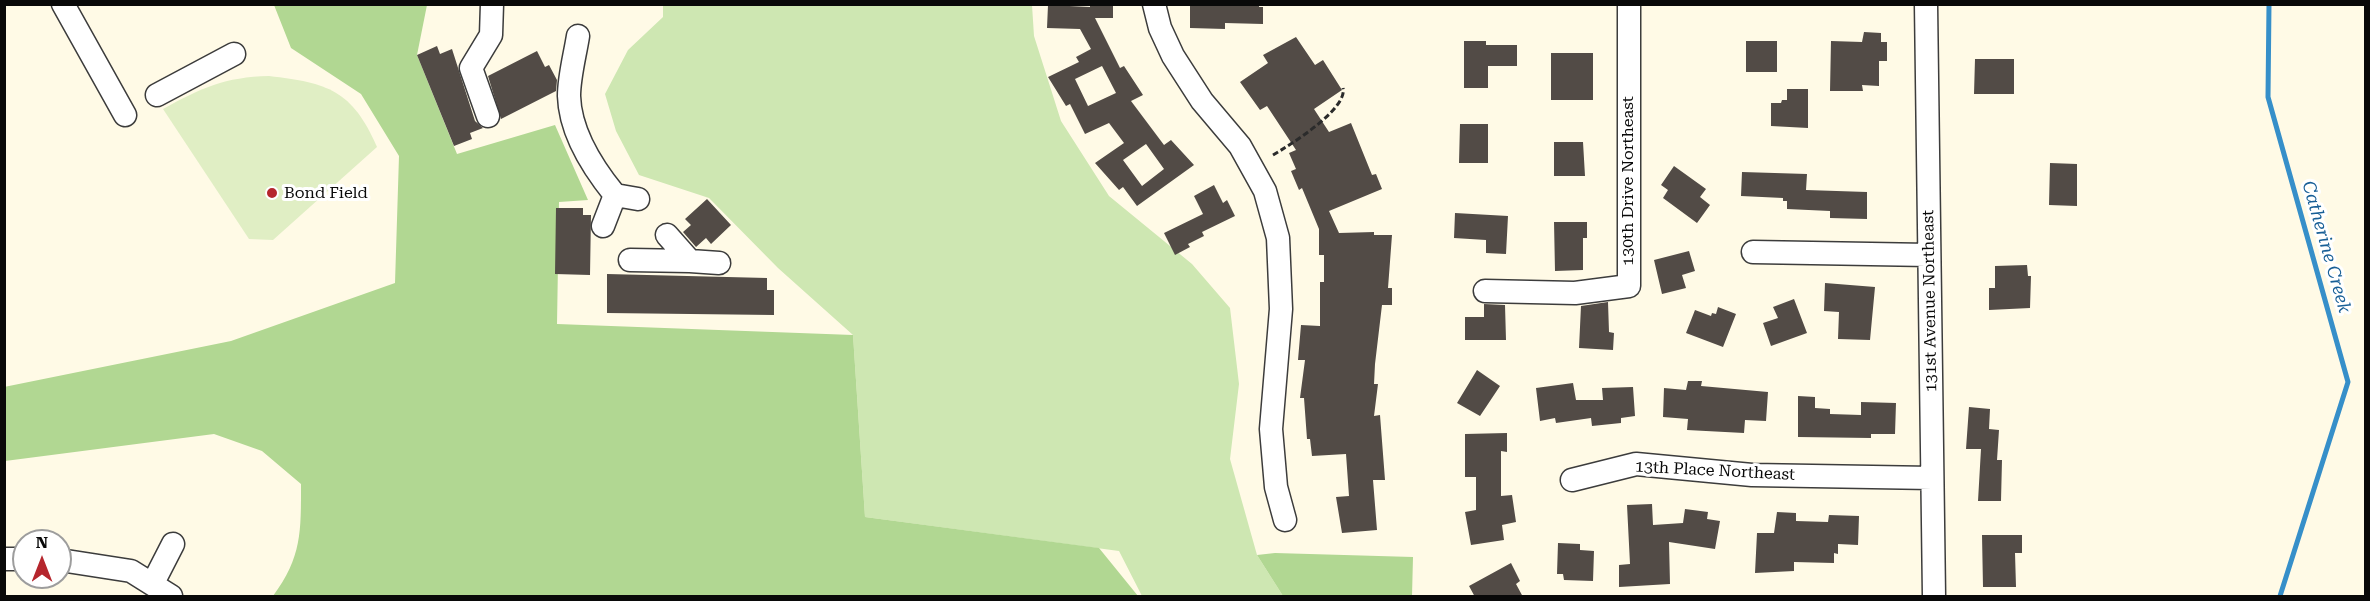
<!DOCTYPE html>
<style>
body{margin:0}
#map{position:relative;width:2370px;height:601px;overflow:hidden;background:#fffae6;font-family:"Roboto Serif",serif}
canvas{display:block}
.frame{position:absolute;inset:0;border:6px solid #090909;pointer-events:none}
.north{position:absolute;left:12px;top:529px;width:60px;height:60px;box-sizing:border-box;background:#fff;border:2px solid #9d9d9d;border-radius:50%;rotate:0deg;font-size:16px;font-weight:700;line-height:24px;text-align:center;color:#090909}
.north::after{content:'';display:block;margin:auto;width:21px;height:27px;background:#b5262d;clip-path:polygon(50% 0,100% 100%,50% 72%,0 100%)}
</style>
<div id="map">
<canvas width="2370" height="601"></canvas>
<div class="frame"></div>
<div class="north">N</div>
</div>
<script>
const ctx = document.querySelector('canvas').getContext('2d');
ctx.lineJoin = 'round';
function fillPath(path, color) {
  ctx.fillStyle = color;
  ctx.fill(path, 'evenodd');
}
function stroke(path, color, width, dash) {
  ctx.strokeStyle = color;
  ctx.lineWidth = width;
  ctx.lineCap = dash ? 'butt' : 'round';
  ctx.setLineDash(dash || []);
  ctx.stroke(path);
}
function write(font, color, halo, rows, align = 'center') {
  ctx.font = font + ' "Roboto Serif",serif';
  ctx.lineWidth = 6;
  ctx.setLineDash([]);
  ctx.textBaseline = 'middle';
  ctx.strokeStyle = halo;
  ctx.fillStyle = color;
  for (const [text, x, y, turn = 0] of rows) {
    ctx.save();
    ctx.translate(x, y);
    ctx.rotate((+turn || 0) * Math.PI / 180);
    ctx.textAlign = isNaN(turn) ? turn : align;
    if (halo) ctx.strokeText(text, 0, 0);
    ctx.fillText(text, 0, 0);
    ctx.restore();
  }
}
fillPath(new Path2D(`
 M663,5h369l2,31 27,85 48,75 83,68 38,44 9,76 -9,75 27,96 26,41h-141l-23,-45 -254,-34 -12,-182 -75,-67 -69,-70 -70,-23 -23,-44 -11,-37 23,-44 35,-33z`), '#cee7b2');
fillPath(new Path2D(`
 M274,5h153l-10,50 40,99 98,-29 33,75 -29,2 -2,122 296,11 12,182 234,31 39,48h-865c29,-39 28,-65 28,-112l-39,-33 -48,-17 -209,27 -1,-74 227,-46 164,-58 4,-127 -38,-62 -70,-46z
 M1275,553l138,4 -1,39h-129l-26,-41z`), '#b1d792');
fillPath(new Path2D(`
 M269,76c59,7 83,14 108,71l-104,93 -24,-1 -86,-130c38,-21 62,-32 106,-33z`), '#e0eec4');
stroke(new Path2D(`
 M2269,4l-1,93 80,285 -68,214`), '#368fc9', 5);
fillPath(new Path2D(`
 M1090,4h23v14h-18l25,50 4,-2 19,29 -12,6 33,44 7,-5 23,25 -57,41 -14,-19 -4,3 -24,-27 29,-20 -15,-20 -24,11 -15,-30 -4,2 -18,-29 31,-15 -3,-5 15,-8 -11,-20 -33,-1 1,-23 42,2zM1102,66l14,27 -28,13 -13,-27zM1146,144l18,25 -22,17 -19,-26z
 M1190,4h69v3h4v17l-38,-1v6l-35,-1z
 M1864,32l17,1v9h6v19h-8v25l-17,-1 1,6h-33l1,-50 31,1z
 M1296,37l19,28 8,-5 19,30 -28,19 15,23 22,-9 21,52 4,-1 6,15 -53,22 10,22 35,-1v3h18l-4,53h4v17h-10l-7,59 -1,20h4l-4,32 6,-1 5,65h-12l4,50 -35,3 -6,-36 13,-1 -3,-42 -34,2 -2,-17h-3l-3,-41h-4l5,-38h-7l3,-35 19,1v-44h4v-27h-5v-26l-17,-41 -3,2 -8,-19 5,-2 -7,-16 7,-3 -29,-44 -7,4 -20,-28 28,-19 -5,-8z
 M1464,41h22v4h31v21h-29v22h-24z
 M1746,41h31v31h-31z
 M437,46l3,8 12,-5 23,72 8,7 -13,5 2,6 -18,7 -37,-91z
 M537,51l8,16 4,-2 8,15 -1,11 -55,28 -13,-43z
 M1551,53h42v47h-42z
 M1975,59h39v35h-40z
 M1787,89h21v39l-37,-2v-23h10l1,-3h5z
 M1460,124h28v39h-29z
 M1554,142h29l2,34h-31z
 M2050,163l27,1v42l-28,-1z
 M1674,166l32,23 -6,8 10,8 -13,18 -34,-25 5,-8 -7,-5z
 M1742,172l65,2 -1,16 61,2v27l-37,-1v-7l-43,-2v-8h-4v-3l-42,-2z
 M1214,185l9,18 4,-3 8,16 -33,16 2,4 -16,8 2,3 -15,8 -11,-22 39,-19 -9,-18z
 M707,199l24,26 -20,19 -5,-6 -10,9 -13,-15 8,-7 -6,-6z
 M556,208h27v7h8l-1,60 -35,-1z
 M1455,213l53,3 -2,38 -20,-1v-13l-32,-2z
 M1554,222h33v16h-4v32l-28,1z
 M1689,251l6,20 -13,4 4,13 -24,6 -8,-34z
 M2027,265l1,11h3l-1,32 -41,2v-22h6v-22z
 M607,274l160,4v12h7v25l-167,-2z
 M1825,283l50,4 -5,53 -32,-1 1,-27 -15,-1z
 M1794,299l13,34 -36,13 -8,-23 15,-5 -5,-11z
 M1608,302l1,30 5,1 -1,17 -34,-2 2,-42z
 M1484,304l21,1 1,35h-41v-23h19z
 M1718,307l18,7 -13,33 -37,-14 9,-23 16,6 1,-3 4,1z
 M1477,370l23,16 -20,30 -23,-13z
 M1688,381h14l-1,5 67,6 -2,29 -21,-1 -1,13 -57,-3 1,-11 -25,-2 1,-29 22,2z
 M1573,383l3,17h27l-1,-12 31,-1 2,29 -14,2v5l-29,3 -1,-8 -35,5 -1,-5 -15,3 -4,-33z
 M1798,396l17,1v11l15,1v5l31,1v-13l35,1 -1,31h-24v4l-73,-1z
 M1969,407l21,2 -1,20 10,1 -2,30h5l-1,41h-23l3,-52h-15z
 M1507,433v19l-6,-1v45l11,-1 4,27 -14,3 2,15 -33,5 -6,-33 11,-2v-33h-11v-43z
 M1652,504l1,21 30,-2 2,-14 23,3 -1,7 13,2 -5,28 -46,-7 1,42 -51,3v-22l11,-1 -3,-59z
 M1777,512l19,1v8l32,1 1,-7 30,1 -1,29 -20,-1v10l-4,-1v10l-40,-1v9l-39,2 2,-40h17z
 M1982,535h40v18h-7l1,34h-33z
 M1558,543l22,1v6l14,1 -1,30 -29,-1 -1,-6h-6z
 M1511,563l9,18 -4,3 7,13h-48l-6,-11z`), '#524b46');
const minor = new Path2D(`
 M63,4l62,111
 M1154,4l6,24 13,28 29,45 38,45 25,45 13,47 3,71 -10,120 5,58 9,33
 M1926,4l8,592
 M578,36c-3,19 -9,41 -9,60 1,36 24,72 46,99l23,4
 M157,95l77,-41
 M488,116l-17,-48 20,-33 1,-31
 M603,226l12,-31
 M667,235l23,26 29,2
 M1753,252l176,3
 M630,260l60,1
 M1485,291l90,2 54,-7v-282
 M1572,480l64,-16 116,11 180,3
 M4,559h20
 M60,560l71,11 40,25
 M153,583l20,-39`);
stroke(minor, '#3c3c3c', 25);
stroke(new Path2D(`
 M1273,155c17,-10 75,-46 70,-67`), '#2b2b2b', 3, [6, 3]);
stroke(minor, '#fff', 22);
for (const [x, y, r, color] of [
 [272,193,6,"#b5262d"]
]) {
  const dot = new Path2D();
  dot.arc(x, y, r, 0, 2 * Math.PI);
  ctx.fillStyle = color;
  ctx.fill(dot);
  stroke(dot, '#fff', 2);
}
write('16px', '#090909', '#fff', [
 ["130th Drive Northeast",1628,181,-90],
 ["131st Avenue Northeast",1930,301,-91],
 ["13th Place Northeast",1715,471,3]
]);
write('16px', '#090909', '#fff', [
 ["Bond Field",284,193]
], 'left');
write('italic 18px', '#185f96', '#fff', [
 ["Catherine Creek",2326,247,74]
]);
</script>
